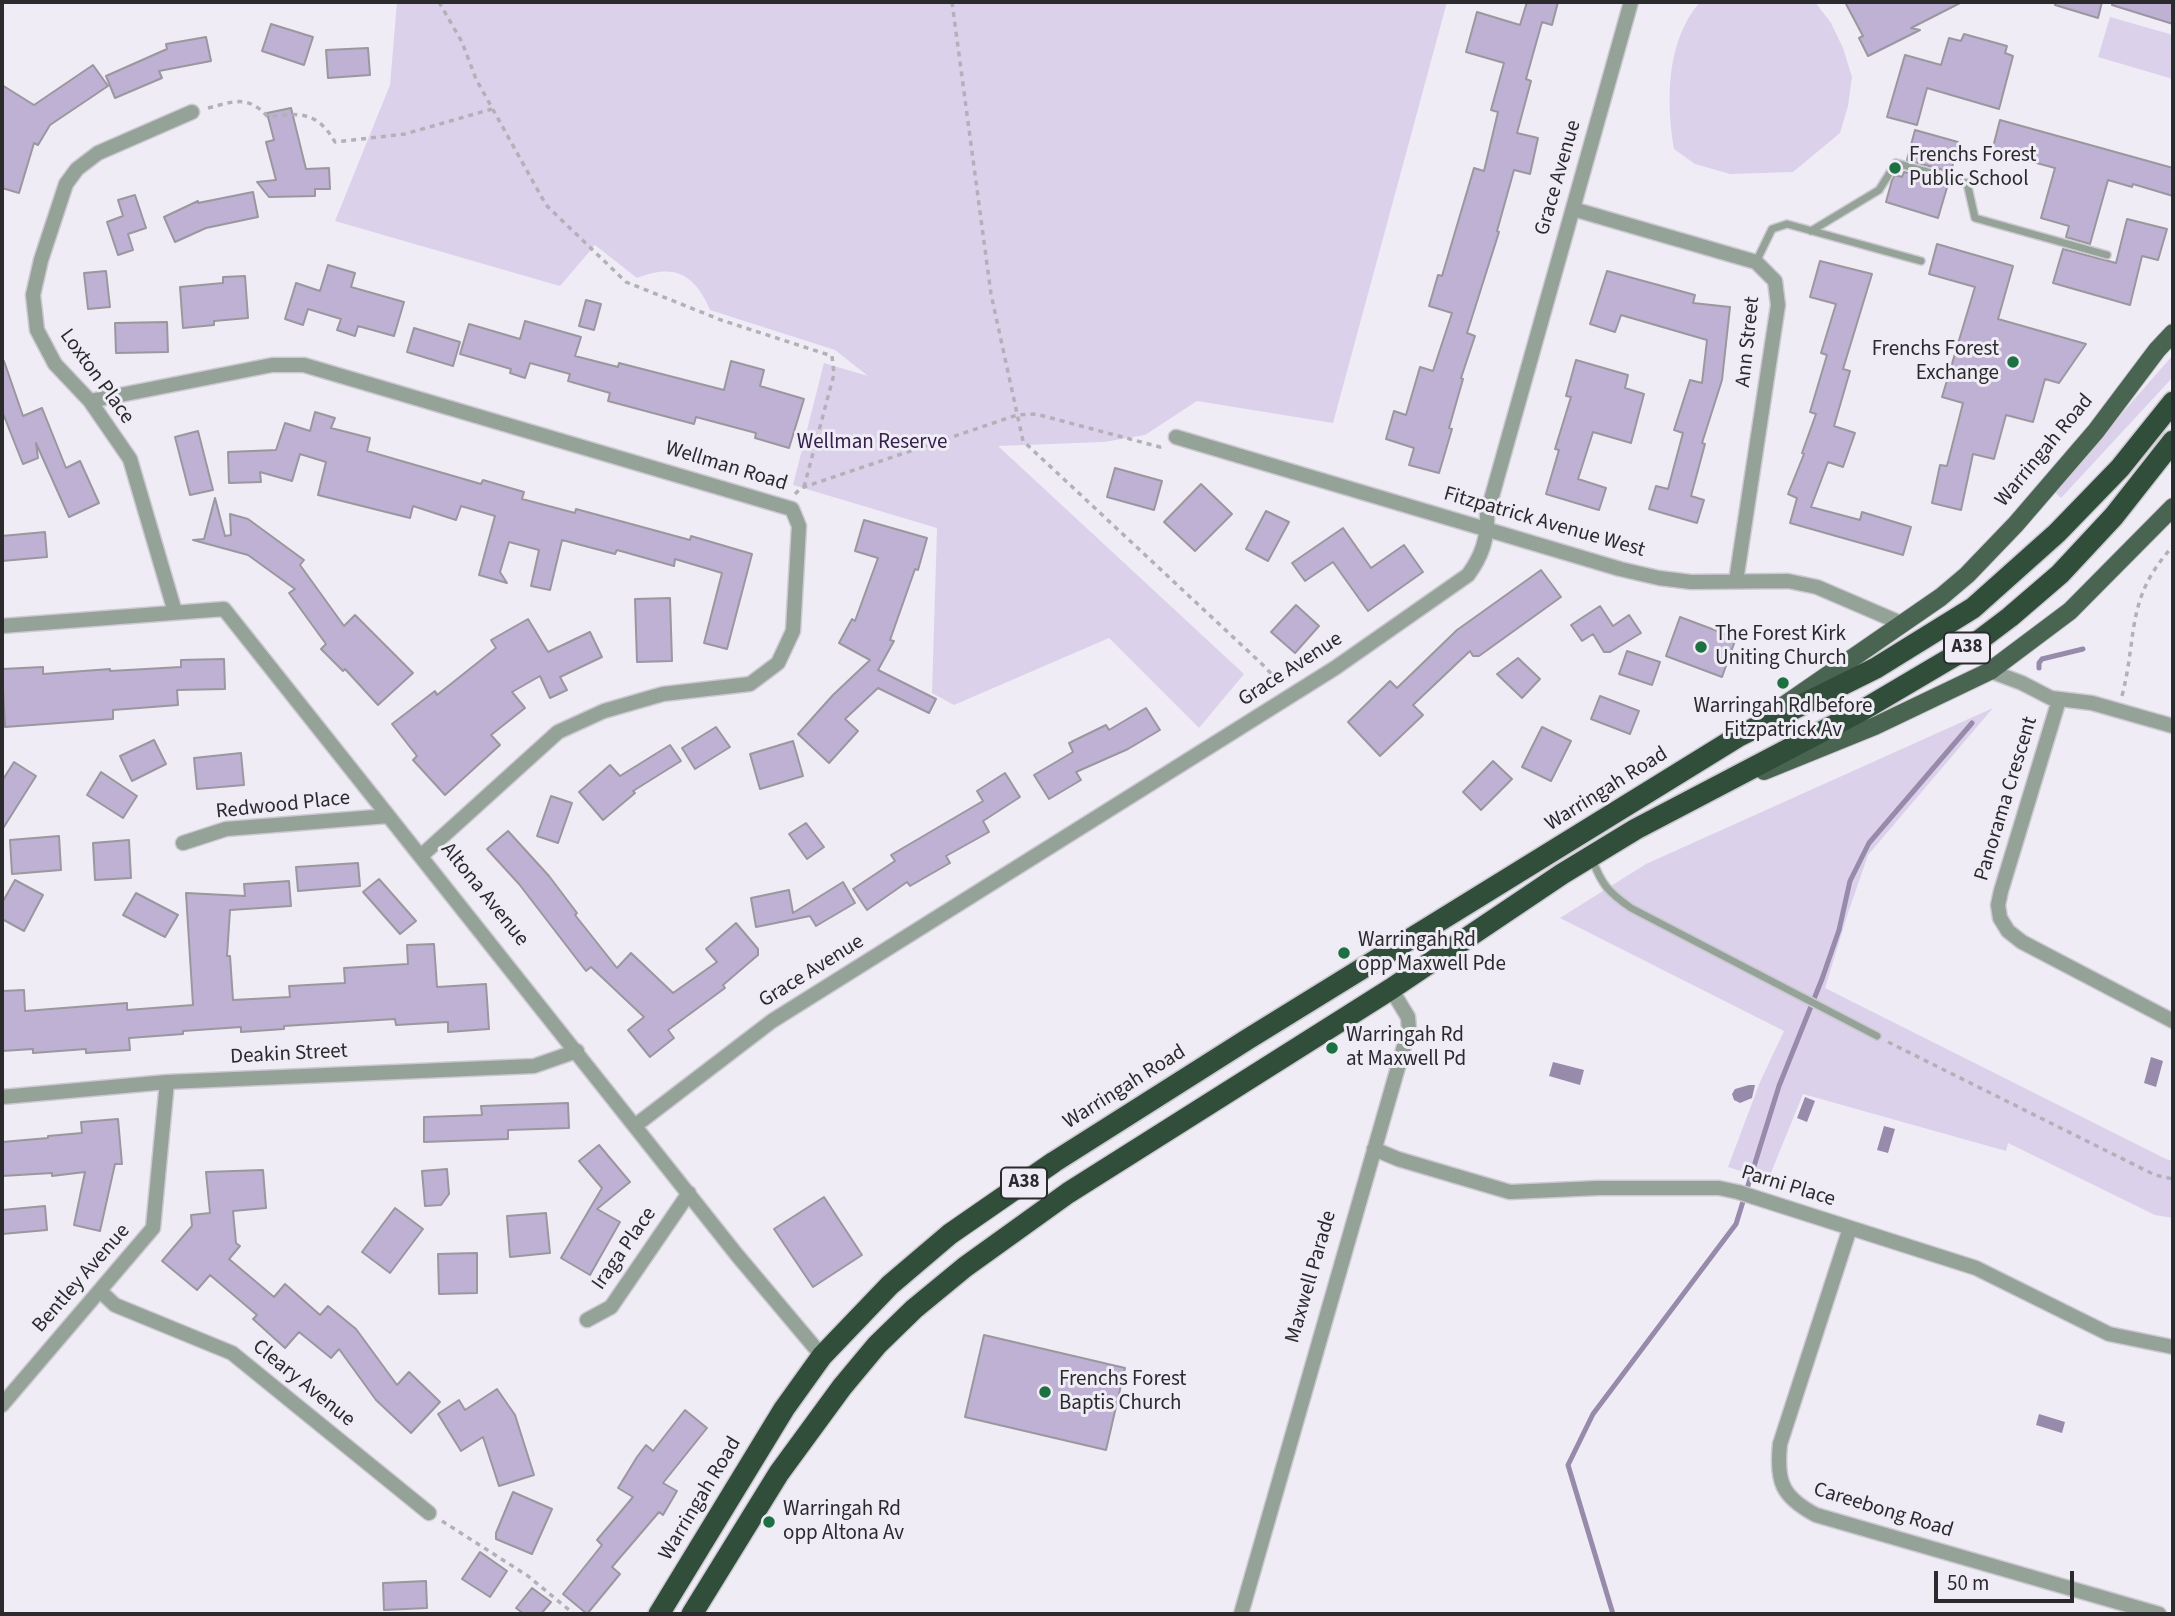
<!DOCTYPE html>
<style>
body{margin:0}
#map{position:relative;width:2175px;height:1616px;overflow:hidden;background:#efecf5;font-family:"Source Sans 3",sans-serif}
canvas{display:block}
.frame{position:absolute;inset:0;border:4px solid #2b2a2d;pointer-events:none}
.scale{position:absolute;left:1934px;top:1571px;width:140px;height:32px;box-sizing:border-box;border:4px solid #2b2a2d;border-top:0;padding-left:9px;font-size:21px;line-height:24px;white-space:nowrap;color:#2b2a2d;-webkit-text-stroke:5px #efecf5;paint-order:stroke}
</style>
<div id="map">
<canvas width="2175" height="1616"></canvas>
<div class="frame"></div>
<div class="scale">50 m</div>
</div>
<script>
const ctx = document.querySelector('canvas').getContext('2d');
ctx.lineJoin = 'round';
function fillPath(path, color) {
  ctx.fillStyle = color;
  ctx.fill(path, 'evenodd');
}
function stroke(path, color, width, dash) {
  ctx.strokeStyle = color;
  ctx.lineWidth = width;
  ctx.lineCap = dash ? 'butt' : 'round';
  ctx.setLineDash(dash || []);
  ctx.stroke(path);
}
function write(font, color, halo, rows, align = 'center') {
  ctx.font = font + ' "Source Sans 3",sans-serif';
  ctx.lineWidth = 6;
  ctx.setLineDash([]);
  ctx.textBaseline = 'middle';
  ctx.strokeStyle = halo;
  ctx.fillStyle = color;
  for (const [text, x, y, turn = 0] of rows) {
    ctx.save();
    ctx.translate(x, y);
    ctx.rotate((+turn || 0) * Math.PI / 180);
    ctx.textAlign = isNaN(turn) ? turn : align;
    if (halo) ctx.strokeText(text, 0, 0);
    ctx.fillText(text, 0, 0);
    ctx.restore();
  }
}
fillPath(new Path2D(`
 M397,2h1050l-114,421 -136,-22 -52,34 -41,7 -106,4 246,228 -45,54 -90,-90 -155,67 -22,-12 5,-165 -144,-43 31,-122 44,13 -33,-26 -125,-40c-15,-36 -36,-47 -73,-32l-42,-33 -35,41 -225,-65 55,-136z
 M1700,2h115l16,21 12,25 9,29 -4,29 -8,27 -47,39 -63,2 -35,-10 -21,-15c-8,-48 -8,-108 26,-147z
 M2110,17l63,18v44l-75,-22z
 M2173,355v22l-112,121 -7,-7z
 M1993,708l-125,147 -20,58 -23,75 341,171 7,2v57l-18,-3 -147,-72 -2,8 -203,-57 -35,86 -40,-13 32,-85 24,-51 -224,-113 86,-54z`), '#dbd1ea');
fillPath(new Path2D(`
 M2151,1057l12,4 -7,26 -12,-4z
 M1553,1062l31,8 -4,15 -31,-9z
 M1749,1085h6l-3,13 -12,5 -6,-3 -2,-6 3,-5z
 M1805,1097l10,4 -8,21 -10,-4z
 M1884,1126l11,3 -7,24 -11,-3z
 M2039,1414l26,8 -3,11 -26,-8z`), '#978aaa');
stroke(new Path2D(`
 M2039,668v-5l3,-4 41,-10
 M1613,1614l-45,-149 25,-51 143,-190 43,-138 43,-107 17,-49 11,-49 19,-38 103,-120`), '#978aaa', 5);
const building = new Path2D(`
 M1527,2h31l-6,23 -10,-3 -16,57 5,2 -14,52 21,5 -8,36 -16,-4 -17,61 2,1 -32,101 8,3 -14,42 2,1 -14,49 3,1 -13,44 -30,-8 5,-17 -28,-9 8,-28 12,4 14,-48 13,4 19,-58 -23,-7 9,-31 4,1 32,-108 10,3 14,-59 -7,-2 13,-47 -38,-11 11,-40 43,13z
 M1845,2h117l-51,26 9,2 -52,26 -9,-18 4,-2z
 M2056,2h46l-4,16 -43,-13z
 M2112,2h61v22l-61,-19z
 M271,24l42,13 -9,28 -42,-14z
 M1964,34l43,12 -2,7 8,3 -14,53 -72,-21 -10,37 -30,-8 18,-62 36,10 8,-27 12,3z
 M206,37l5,24 -52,10 3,7 -47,20 -9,-22 61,-27 -1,-5z
 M368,48l2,27 -42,3 -2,-28z
 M93,65l15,21 -58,39 -12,20 -4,-2 -15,50 -17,-5v-103l32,20z
 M291,108l15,61 23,-1 1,21h-15v7l-46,1 -12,-15 19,-2 -10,-38 8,-2 -7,-27z
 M2000,120l173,48v28l-40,-12 -1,3 -24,-7 -18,64 -24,-7 3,-11 -28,-8 14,-50 -63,-17z
 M1915,130l43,12 -7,30 -44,-12z
 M1904,172l44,12 -10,34 -52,-16 6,-22 3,-5 7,2z
 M253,192l5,25 -52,11 -31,14 -11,-25 34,-16v2z
 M135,195l11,33 -18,6 5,16 -15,5 -11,-33 16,-6 -5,-16z
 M2127,219l40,10 -9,31 -16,-4 -12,49 -77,-22 10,-34 53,14z
 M1937,244l76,22 -15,53 88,25 -27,39 -14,-4 -12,43 -27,-7 -12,44 -21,-5 -12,56 -29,-7 8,-38 7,1 16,-63 -21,-6 33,-110 -46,-13z
 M1820,261l52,13 -29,95 7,2 -16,55 21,7 -12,34 -15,-5 -17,45 49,13 2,-8 49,15 -8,28 -113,-32 7,-25 -9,-4 16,-40 -2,-1 14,-39 -6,-2 17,-57 -6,-2 15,-49 -26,-7z
 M328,265l27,8 -4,14 53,15 -10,34 -36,-10 -3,10 -18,-6 4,-11 -33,-10 -5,16 -18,-6 11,-36 24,8z
 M106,271l4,36 -22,2 -4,-36z
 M1607,271l88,24 -2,8 37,4 -8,73 -20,63 3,1 -14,52 13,4 -7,23 -48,-14 7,-23 12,3 15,-56 -9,-3 16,-50 12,3 5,-43 -86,-25 -6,17 -25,-8z
 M245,276l3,42 -34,3v4l-31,3 -3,-41 43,-4v-6z
 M586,300l15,4 -7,26 -15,-4z
 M525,321l56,16 -6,19 43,11 1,-4 105,27 7,-29 33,9 -4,16 44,13 -15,49 -34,-10 1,-5 -60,-16 -2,7 -86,-23 2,-8 -42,-12 2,-7 -40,-11 -5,15 -15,-5 1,-4 -51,-15 9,-30 51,15z
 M167,322l1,30 -52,1 -1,-30z
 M414,328l46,14 -7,24 -46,-14z
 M1576,360l52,15 -3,13 19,6 -13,49 -38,-11 -15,47 28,9 -7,22 -53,-16 13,-44 -4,-1 16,-52 -5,-1z
 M4,361l19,55 19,-8 24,60 14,-7 19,42 -30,14 -33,-74 2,15 -15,6 -21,-53v-49z
 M315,412l20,6 -4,10 39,10 -3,13 114,33 2,-4 41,12 -2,7 53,14 1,-4 114,31 1,-4 61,18 -25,95 -23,-6 18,-70 -47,-14 -1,7 -57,-16 -2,4 -53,-14 -12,50 -19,-4 8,-36 -30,-8 -9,30 7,11 -28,-8 16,-59 -34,-10 -5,14 -43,-14 -3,12 -92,-23 8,-33 -26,-8 -8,27 -32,-9 1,10 -32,1 -1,-31 48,-2 9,-27 25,8z
 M198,431l15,59 -23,5 -15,-58z
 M1115,468l47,13 -8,29 -47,-13z
 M1201,484l31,30 -37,37 -31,-29z
 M215,498l10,38 6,-1 -1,-21 18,5 56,41 -4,5 44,61 11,-11 58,58 -35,32 -33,-36 -2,2 -22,-22 5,-5 -37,-51 6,-4 -47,-34 -55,-15 11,-1z
 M1266,511l23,11 -21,39 -22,-12z
 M864,520l63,18 -9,32 -3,-1 -25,71 4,1 -16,29 58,29 -7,14 -51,-25 -33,31 13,12 -29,32 -31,-29 35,-39 37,-35 -31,-17 13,-24 3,2 23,-63 -23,-7z
 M1343,528l28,40 33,-23 19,27 -55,39 -35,-49 -28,19 -13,-18z
 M45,532l2,25 -45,4v-25z
 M1541,570l20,27 -82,59h-6l-3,-5 -57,54 10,10 -43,41 -32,-34 42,-41 7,7 60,-58z
 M670,598l2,63 -35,1 -2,-63z
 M1296,605l23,21 -24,27 -24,-21z
 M1600,606l13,20 16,-11 12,18 -31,19h-6l-11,-18 -11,7 -11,-16z
 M1680,617l56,21 -14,39 -56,-21z
 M528,619l20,33 42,-20 12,25 -42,20 7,13 -17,8 -10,-22 -28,16 13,16 -34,27 9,10 -55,50 -32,-35 4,-4 -25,-32 43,-33 2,4 59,-47 -5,-8z
 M1627,651l33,11 -8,23 -33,-11z
 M1518,658l22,21 -18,19 -25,-24z
 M224,659l1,30 -48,1 1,15 -65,5v9l-108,8 -3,-58 41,-2v7l67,-5v2l71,-4v-7z
 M1600,696l39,15 -9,23 -39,-15z
 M1146,708l14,22 -32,19 -52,23 5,8 -32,19 -15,-24 39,-23 -4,-9 37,-18 3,5z
 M716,727l14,20 -35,22 -13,-21z
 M1542,727l29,14 -20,40 -29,-14z
 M154,740l12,24 -34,17 -12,-25z
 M793,741l10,35 -43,13 -10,-35z
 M670,745l11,16 -48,30 2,2 -32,27 -24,-28 31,-27 10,11z
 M241,753l3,32 -47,4 -3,-31z
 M1493,761l19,18 -31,31 -18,-18z
 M14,762l22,14 -34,54v-49z
 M101,772l36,24 -14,22 -36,-23z
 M1005,773l15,24 -37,24 6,11 -43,24 4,7 -40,23 -3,-4 -40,28 -14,-21 42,-28 -4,-6 92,-54 -6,-10z
 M551,796l21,7 -14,40 -21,-7z
 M806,823l18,24 -17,12 -18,-25z
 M508,831l41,45 28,37 -2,2 42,53 14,-15 42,40 44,-31 -11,-13 30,-26 22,26v6l-35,30 2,3 -57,42 6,8 -24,19 -22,-27 16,-13 -53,-50 -5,4 -67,-87 -32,-35z
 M59,836l2,34 -49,4 -2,-34z
 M129,840l2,38 -36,2 -2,-37z
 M358,863l2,23 -62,5 -2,-24z
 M379,879l37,42 -16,13 -37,-42z
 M15,880l28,15 -19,36 -22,-12v-16z
 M289,881l2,25 -61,4 -3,46h3l3,44 57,-3 -1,-11 56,-3 -1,-15 64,-4 -1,-19 27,-1 3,43 49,-3 3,45 -41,3v-10l-52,3 -1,-6 -111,7v3l-43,3v-5l-58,4v3l-54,4 1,12 -44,3v-4l-53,4v-4l-31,2v-60l22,-1 1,21 102,-8v7l66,-5 -7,-112 59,3 -1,-12z
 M843,882l12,21 -39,23 -6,-10 -54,11 -5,-29 38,-8 4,23z
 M136,893l42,22 -13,22 -42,-22z
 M568,1103l1,25 -61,2v9l-84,3v-25l58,-2 -1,-9z
 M118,1119l4,45h-7l-15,67 -26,-6 11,-53 -33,4v-3l-50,3v-34l46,-4v-2l34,-3 -1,-11z
 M599,1145l31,37 -33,27 23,13 -30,53 -29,-17 41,-70 -23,-27z
 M447,1169l2,25 -8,11 -16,1 -3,-35z
 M263,1170l3,38 -33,3 3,32 4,3 -11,13 45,38 11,-13 35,31 8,-9 28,23 41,56 12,-13 31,30 -29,31 -35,-33 -37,-51 -8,9 -32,-26 -14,16 -32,-29 4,-4 -47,-40 -13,15 -35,-29 30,-35 -1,-11 19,-2 -4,-41z
 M824,1197l38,58 -49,32 -39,-58z
 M45,1206l2,24 -45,4v-24z
 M395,1208l28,21 -33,44 -28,-21z
 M546,1213l4,40 -40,4 -3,-41z
 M477,1253v40l-38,1 -1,-40z
 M984,1335l141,33 -19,82 -141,-33z
 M497,1389l18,26 19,60 -35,11 -16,-49 -22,14 -23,-37 21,-14 6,10z
 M685,1410l22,18 -44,55 14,8 -14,24 -4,-3 -47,55 8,7 -33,40 -24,-20 39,-49 -5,-5 36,-43 -15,-9 19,-31 9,-12 7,6z
 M513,1492l39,17 -20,45 -36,-15v-6z
 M480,1552l27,19 -17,26 -28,-18z
 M426,1581l1,27 -43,2 -1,-27z
 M532,1588l19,14 -10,12h-17l-8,-6z`);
fillPath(building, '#bfb1d3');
stroke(building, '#9a979f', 2);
const lane = new Path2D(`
 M1811,231l68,-41 17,-27 71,20 8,35 132,37
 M1756,262l16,-33 15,-5 134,37
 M1592,859c10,26 16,33 39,49l246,128`);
const street = new Path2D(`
 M1573,209l183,53 19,19 3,24 -42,276
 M90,401l182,-36h32l488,144 7,17 -6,105 -15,32 -28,21 -87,10 -59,17 -46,21 -137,124
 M1176,437l444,132 39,9 32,4 97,-1 29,6 86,37
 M175,612l-45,-153 -40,-58 -35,-37 -18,-34 -4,-35 8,-35 25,-76 11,-15 21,-16 94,-41
 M2,626l222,-17 513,646 85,101
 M1990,671l32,12 29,15 41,5 81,23
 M2059,700l-58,191 -3,14 2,13 8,13 14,11 151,79
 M183,843l43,-14 162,-13
 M2,1097l165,-15 367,-16 43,-15
 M636,1125l136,-104 563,-353 133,-93c14,-19 20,-37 19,-61l144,-512
 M1374,1149l24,10 112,33 88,-4h121l19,4 238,76 133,66 64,13
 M1850,1228l-70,216c-4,38 2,53 36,71l343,99
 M100,1291l15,14 117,48 197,160
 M587,1320l24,-13 78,-114
 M2,1405l151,-177 14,-146
 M1241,1614l168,-585 -1,-12 -17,-28`);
const primary = new Path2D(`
 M1783,706l158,-109 26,-22 48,-50 81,-94 61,-81 16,-17
 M1764,771l111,-45 115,-55 80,-60 103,-104`);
const highway = new Path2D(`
 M659,1614l125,-205 38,-53 68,-71 60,-51 104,-72 194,-123 491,-303 137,-68 97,-60 84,-75 63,-65 53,-66
 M692,1614l87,-141 63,-86 35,-42 37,-36 51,-42 103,-74 323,-204 171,-115 74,-45 227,-119 110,-65 37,-28 50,-43 54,-58 59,-75`);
stroke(lane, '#ccc9d1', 10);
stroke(street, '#ccc9d1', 17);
stroke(primary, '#ccc9d1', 20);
stroke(highway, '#ccc9d1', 24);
stroke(new Path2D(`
 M439,2l23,40 14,37 70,126 80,77 95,38 111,36 2,18 -30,113
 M952,2l39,292 32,147 240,224 18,19
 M208,108c27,-7 40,-13 60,9 31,-5 50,-5 67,25l70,-8 87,-25
 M795,494l6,-6 216,-73 19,-1 124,33 3,-1
 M2122,696c16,-63 3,-97 51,-150
 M1888,1042l267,133 18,4
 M442,1521l86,55 46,38`), '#b3b1b8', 3.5, [5, 5]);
stroke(lane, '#94a298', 7);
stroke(street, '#94a298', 14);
stroke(primary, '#4a6452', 18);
stroke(highway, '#304e3a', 21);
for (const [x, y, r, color] of [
 [1895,168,7,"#1c7041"],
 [2013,362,7,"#1c7041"],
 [1701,647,7,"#1c7041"],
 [1783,683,7,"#1c7041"],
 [1344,953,7,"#1c7041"],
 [1332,1048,7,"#1c7041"],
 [1045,1392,7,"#1c7041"],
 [769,1522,7,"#1c7041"]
]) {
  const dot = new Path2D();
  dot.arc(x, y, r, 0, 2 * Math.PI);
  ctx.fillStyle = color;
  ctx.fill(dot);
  stroke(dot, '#efecf5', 2.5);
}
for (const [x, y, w] of [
 [1967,648,46],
 [1024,1183,46]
]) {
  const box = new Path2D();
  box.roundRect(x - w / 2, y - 15.5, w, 31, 5);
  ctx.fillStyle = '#efecf5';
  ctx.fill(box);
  stroke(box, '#2b2a2d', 2);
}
write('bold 19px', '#2b2a2d', null, [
 ["A38",1967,648],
 ["A38",1024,1183]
]);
write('21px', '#2b2a2d', '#efecf5', [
 ["Frenchs Forest",1909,156],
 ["Public School",1909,180],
 ["Frenchs Forest",1999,350,"right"],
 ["Exchange",1999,374,"right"],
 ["The Forest Kirk",1715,635],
 ["Uniting Church",1715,659],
 ["Warringah Rd before",1783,707,"center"],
 ["Fitzpatrick Av",1783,731,"center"],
 ["Warringah Rd",1358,941],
 ["opp Maxwell Pde",1358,965],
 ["Warringah Rd",1346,1036],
 ["at Maxwell Pd",1346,1060],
 ["Frenchs Forest",1059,1380],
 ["Baptis Church",1059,1404],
 ["Warringah Rd",783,1510],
 ["opp Altona Av",783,1534]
], 'left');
write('21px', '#2b2a2d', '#efecf5', [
 ["Grace Avenue",1559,178,-74],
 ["Ann Street",1749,342,-84],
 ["Loxton Place",96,377,54],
 ["Warringah Road",2045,451,-50],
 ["Wellman Road",726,467,17],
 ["Fitzpatrick Avenue West",1544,523,16],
 ["Grace Avenue",1291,670,-33],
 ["Warringah Road",1607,790,-32],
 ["Panorama Crescent",2007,799,-73],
 ["Redwood Place",283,806,-6],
 ["Altona Avenue",484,895,51],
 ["Grace Avenue",812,972,-32],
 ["Deakin Street",289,1055,-3],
 ["Warringah Road",1125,1088,-32],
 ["Parni Place",1788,1187,17],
 ["Iraga Place",625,1249,-55],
 ["Maxwell Parade",1312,1277,-74],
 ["Bentley Avenue",82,1279,-49],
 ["Cleary Avenue",303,1384,39],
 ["Warringah Road",701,1499,-59],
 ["Careebong Road",1883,1511,17]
]);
write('21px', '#36214d', '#efecf5', [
 ["Wellman Reserve",872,443]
]);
</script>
